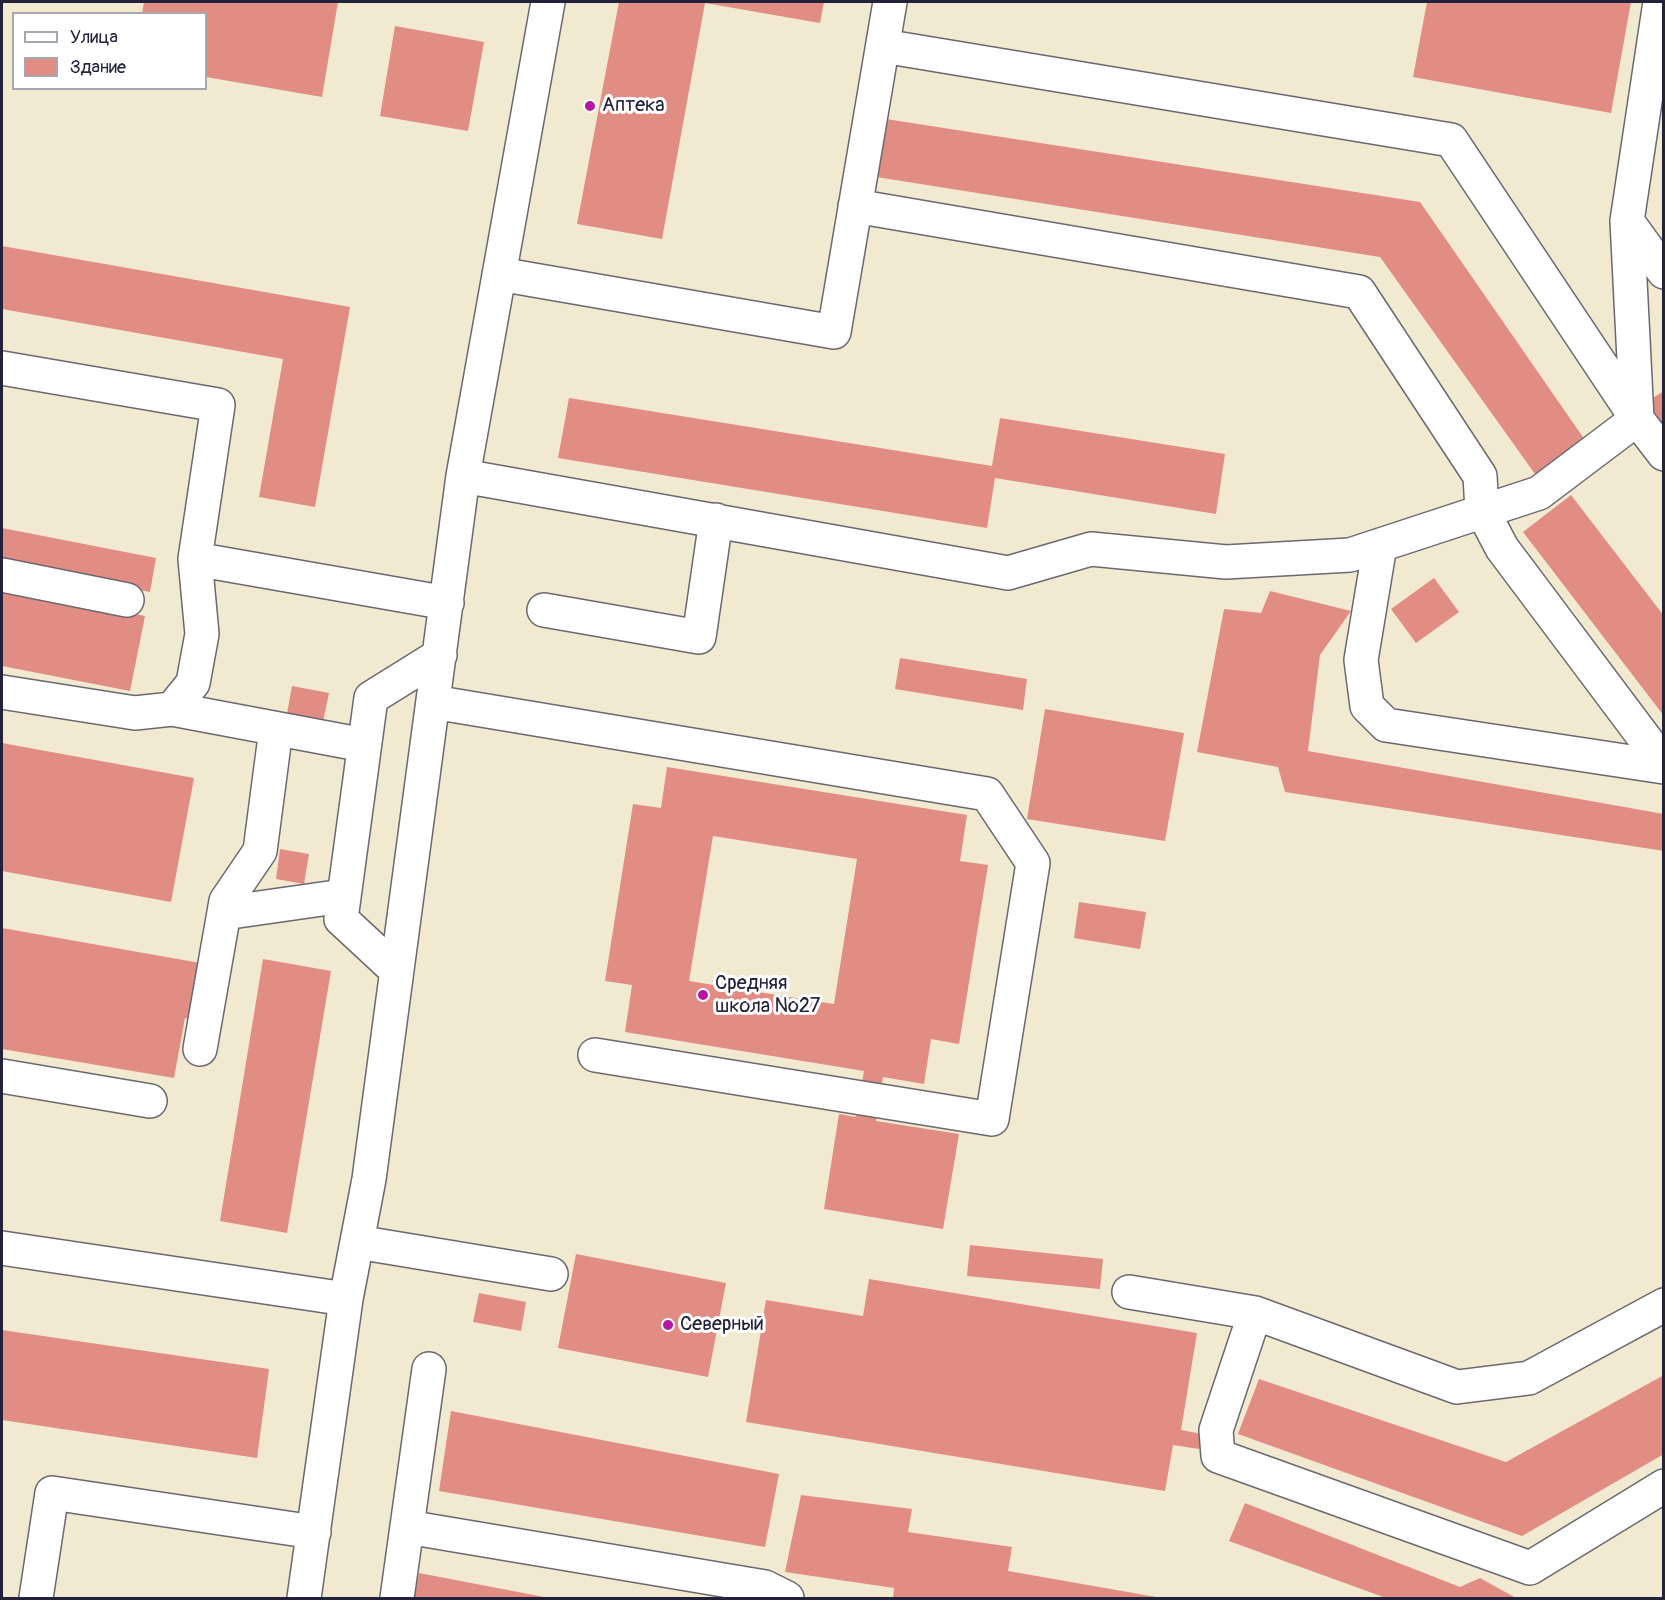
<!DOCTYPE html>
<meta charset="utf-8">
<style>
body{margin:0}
#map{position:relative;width:1665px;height:1600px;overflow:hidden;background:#f2e9d1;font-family:Pangolin,sans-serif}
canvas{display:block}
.frame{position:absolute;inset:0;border:3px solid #22223b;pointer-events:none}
.legend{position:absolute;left:12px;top:12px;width:195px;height:78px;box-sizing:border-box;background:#fff;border:2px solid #a7a7b1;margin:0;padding:8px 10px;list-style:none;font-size:18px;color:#22223b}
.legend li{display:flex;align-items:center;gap:12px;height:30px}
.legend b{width:30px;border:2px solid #a7a7b1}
</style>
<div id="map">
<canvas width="1665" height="1600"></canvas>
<div class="frame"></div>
<ul class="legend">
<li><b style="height:8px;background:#fff"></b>Улица</li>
<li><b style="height:16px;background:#e18d84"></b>Здание</li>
</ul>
</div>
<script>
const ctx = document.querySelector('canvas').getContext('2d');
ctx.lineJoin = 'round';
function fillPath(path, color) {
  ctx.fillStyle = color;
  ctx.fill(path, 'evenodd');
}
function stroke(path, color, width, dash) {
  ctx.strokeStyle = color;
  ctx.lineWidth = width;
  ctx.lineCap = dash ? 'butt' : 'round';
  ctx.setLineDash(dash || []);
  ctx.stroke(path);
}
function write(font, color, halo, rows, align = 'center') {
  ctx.font = font + ' Pangolin,sans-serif';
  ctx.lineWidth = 6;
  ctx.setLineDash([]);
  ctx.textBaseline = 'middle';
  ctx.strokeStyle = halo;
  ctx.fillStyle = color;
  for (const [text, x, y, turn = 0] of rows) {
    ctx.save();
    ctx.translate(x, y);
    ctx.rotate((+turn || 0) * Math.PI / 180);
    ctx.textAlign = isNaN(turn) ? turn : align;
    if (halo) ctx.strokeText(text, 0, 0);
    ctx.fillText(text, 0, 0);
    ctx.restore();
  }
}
fillPath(new Path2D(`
 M144,2h194l-16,95 -116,-20v-63h-64z
 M619,2h205l-4,21 -115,-20 -43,236 -85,-15z
 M1427,2h204l-20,111 -198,-36z
 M395,26l89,16 -16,89 -88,-15z
 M873,117l547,85 165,238 -50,34 -155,-217 -516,-82z
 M2,246l348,61 -35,200 -56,-10 24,-138 -281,-50z
 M1664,391v39l-18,-28z
 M569,398l423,68 8,-48 225,36 -9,60 -221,-36 -8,50 -429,-70z
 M1571,495l93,121v100l-141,-184z
 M2,528l154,30 -6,34 -148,-28z
 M1434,578l25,34 -43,31 -25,-34z
 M2,588l143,28 -15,75 -128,-25z
 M1270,591l81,20 -31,44 -12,96 356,63v37l-379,-59 -7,-25 -81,-15 27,-143 37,4z
 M900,658l127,21 -4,31 -128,-21z
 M292,686l37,7 -7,34 -36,-8z
 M1045,709l139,24 -19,108 -138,-22z
 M2,743l192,35 -23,124 -169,-31z
 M667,767l300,48 -7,46 28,4 -29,179 -28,-5 -7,45 -41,-7 -7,44 83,13 -16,95 -119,-20 15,-95 17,3 8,-46 -239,-39 7,-47 -27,-4 28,-177 28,4zM713,836l144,23 -23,145 -145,-23z
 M280,849l29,5 -5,30 -28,-5z
 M1079,902l67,10 -6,37 -66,-11z
 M2,928l204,36 -10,56 -11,-2 -11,60 -172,-29z
 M263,959l68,12 -44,262 -67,-12z
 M970,1245l133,14 -3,30 -133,-13z
 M576,1254l150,29 -18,94 -150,-29z
 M869,1279l328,54 -16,97 21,4 -3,15 -26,-4 -8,46 -419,-69 20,-122 97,16z
 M479,1293l47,9 -5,29 -48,-9z
 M2,1330l267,39 -12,89 -255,-38z
 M1664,1375v79l-142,82 -284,-102 21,-55 247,83z
 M451,1411l328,63 -14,73 -326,-56z
 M801,1495l111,14 -4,23 104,15 -4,24 154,27h-269l1,-10 -109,-16z
 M1245,1503l215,84 20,-9 36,20h-130l-157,-57z
 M419,1573l125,24v1h-130z`), '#e18d84');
const minor = new Path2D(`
 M1660,2l-33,219 37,51
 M883,46l568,94 186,279 27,35
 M855,206l504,86 121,184 2,34 20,38 162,216
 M499,274l335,58 56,-330
 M2,368l216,37 -23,154
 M463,476l545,97 83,-24 135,13 124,-7 189,-62 98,-74 -10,-198
 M1380,545l-19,115 6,46 19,19 278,42
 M2,575l125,25
 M544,610l155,27 17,-117
 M2,692l133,21 37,-4 21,-26 9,-49 -7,-75 252,44
 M433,702l554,92 46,69 -41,256 -397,-64
 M172,709l192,36
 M224,913l119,-17
 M396,970l-55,-51 30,-221 69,-43
 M200,1049l26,-148 34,-50 16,-122
 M2,1076l148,25
 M357,1242l194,32
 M2,1248l344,51
 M1129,1292l126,21 202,74 72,-9 135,-73
 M1255,1313l-39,117 2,26 312,112 134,-82
 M407,1527l358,60 22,11
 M36,1598l16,-105 262,39
 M304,1598l42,-299 23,-120 94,-703 85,-474
 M397,1598l32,-229`);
stroke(minor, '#6b6870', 36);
stroke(minor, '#fff', 33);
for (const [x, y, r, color] of [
 [590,106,6,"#b5179e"],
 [703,995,6,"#b5179e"],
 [668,1325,6,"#b5179e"]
]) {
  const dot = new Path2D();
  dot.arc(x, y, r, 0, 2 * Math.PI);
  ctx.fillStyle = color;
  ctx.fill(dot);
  stroke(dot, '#fff', 2);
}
write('20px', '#22223b', '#fff', [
 ["Аптека",602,106],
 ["Средняя",715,984],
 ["школа №27",715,1007],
 ["Северный",680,1325]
], 'left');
</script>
